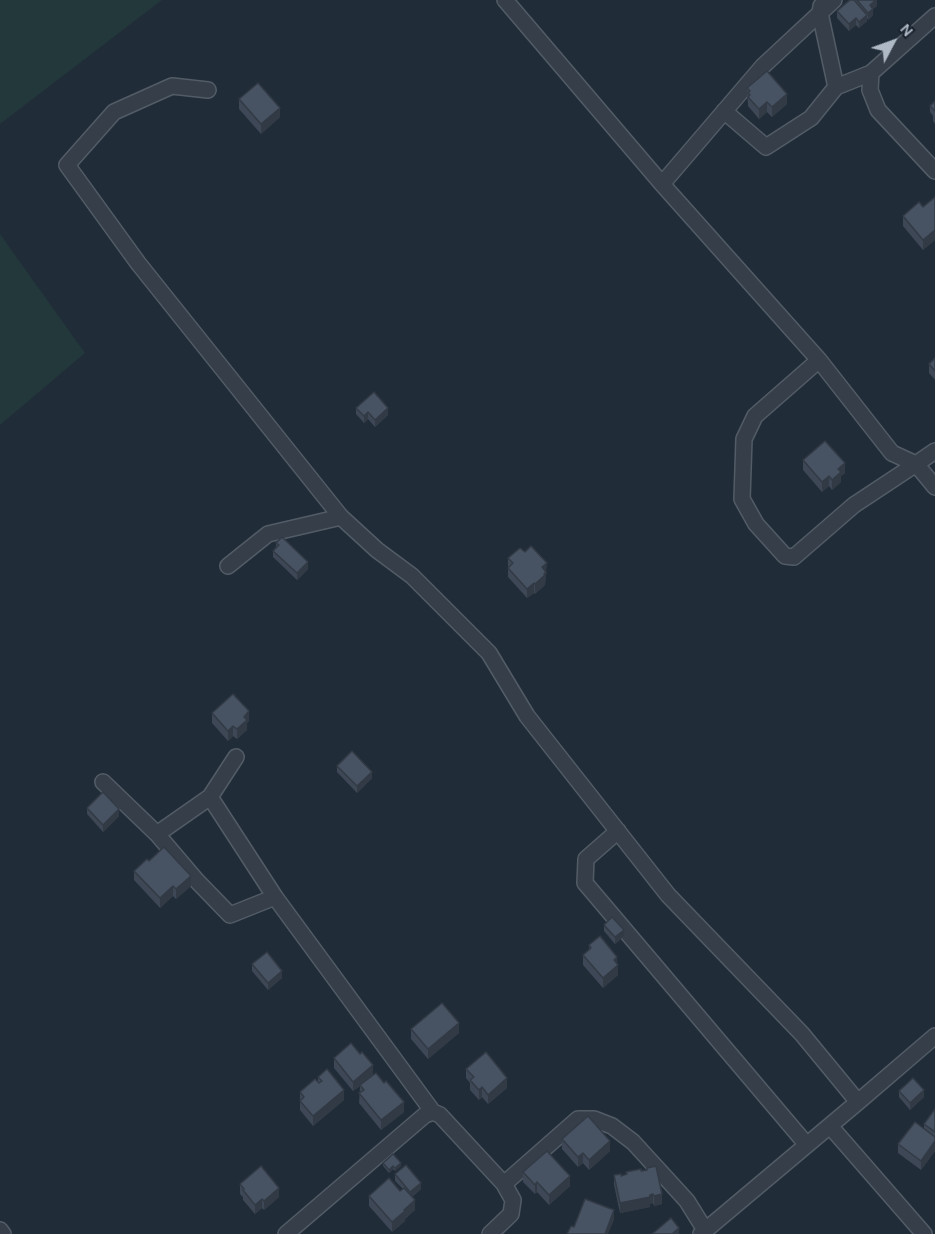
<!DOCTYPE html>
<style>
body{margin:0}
#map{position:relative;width:935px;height:1234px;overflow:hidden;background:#212c39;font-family:Karla,sans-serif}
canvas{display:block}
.north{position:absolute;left:863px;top:12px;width:60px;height:60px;-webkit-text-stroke:4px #1a232e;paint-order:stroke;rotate:49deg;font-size:16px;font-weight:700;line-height:24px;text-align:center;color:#afb9c6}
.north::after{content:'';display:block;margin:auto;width:21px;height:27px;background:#afb9c6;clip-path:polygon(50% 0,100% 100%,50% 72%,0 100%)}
</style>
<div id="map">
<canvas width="935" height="1234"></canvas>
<div class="north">N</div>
</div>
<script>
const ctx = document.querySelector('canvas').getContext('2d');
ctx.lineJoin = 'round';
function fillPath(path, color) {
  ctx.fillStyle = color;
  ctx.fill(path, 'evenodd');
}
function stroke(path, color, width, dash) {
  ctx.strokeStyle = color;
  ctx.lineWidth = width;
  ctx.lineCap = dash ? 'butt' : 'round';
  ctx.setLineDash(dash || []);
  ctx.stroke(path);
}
fillPath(new Path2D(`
 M0,0h162l-162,124z
 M0,234l85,119 -85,72z`), '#23383a');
const minor = new Path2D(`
 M505,0l157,184 157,176 73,93 24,11 19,-13
 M935,16l-64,57 -1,17 8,20 57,61
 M836,87l35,-14
 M208,90l-36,-4 -58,26 -47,53 71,98 203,254 36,33 35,26 77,77 38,63 141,179 134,139 56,68
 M724,111l42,36 45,-29 25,-31 -16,-74 1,-7
 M662,184l101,-118 71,-66
 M819,360l-64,56 -11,23 -2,60 14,25 29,32 9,1 60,-52 62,-41 19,23
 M228,566l40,-32 73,-17
 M103,782l54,52 40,47 33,34 45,-18 158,215
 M210,797l65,100
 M618,831l-32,28 -1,24 222,262
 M157,834l53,-37 26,-40
 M830,1126l94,108
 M504,1184l74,-65h16l18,7 21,16 54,59 18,29
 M0,1230l3,4
 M286,1234l139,-119 8,-3 7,3 64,69 9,16 -2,14 -21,20
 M701,1234l157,-132 77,-66`);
stroke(minor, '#525c67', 18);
stroke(minor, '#353e49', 15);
fillPath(new Path2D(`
 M850,0h27v6l-4,3v6l-5,5 -1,-2v3l-8,7 -3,-3 -7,6 -12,-13v-7z
 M747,88l40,16 -15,13 -5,-5 -8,7 -11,-13z
 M239,99l41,18 -19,17 -22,-25z
 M935,101v23l-2,-3v-5l-3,-4v-6z
 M903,216l32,24 -12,10 -20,-24z
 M935,353v27l-6,-7v-9l6,-6z
 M356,408l32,7 -13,12 -7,-8 -4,4 -8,-9z
 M803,460l42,13 -4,3v6l-9,8 -3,-4 -7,6 -19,-22z
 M276,543l32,26 -11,11 -24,-23v-6l3,-4z
 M508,558l39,15 -1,1 -1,11 -10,9 -1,-1 -7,5 -19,-21z
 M212,713l37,8 -2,2v7l-10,9 -4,-3 -5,5 -16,-18z
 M337,766l35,12 -15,15 -20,-21z
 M87,808l32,8 -16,16 -16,-18z
 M134,871l57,15 -15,13 -3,-3 -13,12 -26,-28z
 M604,925l20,11 -9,8 -11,-13z
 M589,945l28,19 1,11 -15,13 -20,-23v-10l6,-5z
 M252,964l30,14 -14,12 -16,-19z
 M411,1029l48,4 -31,26 -17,-20z
 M334,1058l39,17 31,37 -23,18 -22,-27 1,-17 -7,5 -19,-23z
 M466,1069l41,19 -19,16 -6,-7 -3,3 -9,-10v-7l-4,-5z
 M318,1077l26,23 -31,26 -13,-16v-18l18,-10z
 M899,1091l25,6 -14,13 -11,-13z
 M935,1109v42l-14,19 -23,-17v-9l26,-15v-5z
 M562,1139l48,12 -21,19 -6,-7 -5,4 -16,-18z
 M383,1163l18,3 -6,5 -2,-2 -4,4 -6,-7z
 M641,1169l21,35 -8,2 -1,-3 -3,1v3l-30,6 -6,-28v-10l7,1 5,-2z
 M523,1172l47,14 -21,19 -12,-13 -2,2 -12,-12z
 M395,1174l26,15 -9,8 3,13 -10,9v2l-13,11 -23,-26v-10l31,-5 3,-2 -8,-8z
 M240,1184l39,13 -15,13 -2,-2 -7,6 -12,-14v-3l-3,-3z`), '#3d4755');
fillPath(new Path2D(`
 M876,0h1v6l-4,3v6l-5,5v-7l2,-8z
 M867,15v6l-8,7v-6z
 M856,18v7l-7,6v-7z
 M787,94v10l-15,13v-10z
 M767,102v10l-8,7v-10z
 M280,108v9l-19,17v-10z
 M935,230v10l-12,10v-10z
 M388,408v7l-13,12v-7z
 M368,412v7l-4,4v-7z
 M845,463v10l-4,3v6l-9,8v-10l6,-11z
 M829,476v10l-7,6v-10z
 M308,562v7l-11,11v-7z
 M547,563l-2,22 -10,9v-10l7,-17z
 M534,583v10l-7,5v-9z
 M249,711v10l-2,2v7l-10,9v-10l7,-12z
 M233,726v10l-5,5v-10z
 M372,772v6l-15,15v-7z
 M119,809v7l-16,16v-7z
 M191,876v10l-15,13v-10z
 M173,886v10l-13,12v-10z
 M624,930v6l-9,8v-7z
 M617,957l1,18 -15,13v-10l11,-18z
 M282,971v7l-14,12v-7z
 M459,1023v10l-31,26v-10z
 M373,1065v10l-20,16v-9z
 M507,1078v10l-19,16v-9z
 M482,1087v10l-3,3v-10z
 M344,1090v10l-31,26v-10z
 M924,1090v7l-14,13v-7z
 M404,1102v10l-23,18v-10z
 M610,1141v10l-21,19v-10z
 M935,1141v10l-14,19v-9z
 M583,1153v10l-5,4v-10z
 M401,1163v3l-6,5v-3z
 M393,1166v3l-4,4v-3z
 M570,1176v10l-21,19v-10z
 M537,1182v10l-2,2v-9z
 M421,1183v6l-11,9v-6z
 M279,1188v9l-15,13v-9z
 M653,1194v9l-3,1v3l-30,6v-10z
 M662,1194v10l-8,2v-10z
 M262,1199v9l-7,6v-9z
 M415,1200v10l-10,9v2l-13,11v-10z
 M614,1210v10l-6,14h-3z
 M679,1228v6h-6v-1z`), '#323a45');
const building = new Path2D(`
 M850,0h4l13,15 -8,7 -3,-4 -7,6 -12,-13z
 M857,0h19l-6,5 3,4 -5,4z
 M767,71l20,23 -15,13 -5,-5 -8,7 -11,-12 2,-2 -2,-2 2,-2 -3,-3z
 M258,83l22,25 -19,16 -22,-25z
 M935,101v10l-5,-5z
 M935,197v33l-12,10 -20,-24 16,-14 4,5z
 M935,358v13l-6,-7z
 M374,392l14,16 -13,12 -7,-8 -4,4 -8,-8z
 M825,441l20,22 -7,6 3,3 -9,8 -3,-4 -7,6 -19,-22z
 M282,537l26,25 -11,11 -24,-22 6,-6 -3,-2z
 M531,546l16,17 -5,4 4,5 -2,2 1,1 -10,9 -1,-1 -7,6 -19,-21 5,-5 -5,-5 12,-10 5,4z
 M233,694l16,17 -5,6 3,3 -10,9 -4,-3 -5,5 -16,-18z
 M352,751l20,21 -15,14 -20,-20z
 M103,792l16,17 -16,16 -16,-17z
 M164,847l27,29 -15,13 -3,-3 -13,12 -26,-27 13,-12 2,2z
 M612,917l12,13 -9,7 -11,-12z
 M600,936l17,21 -3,3 4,5 -15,13 -20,-23 8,-7 -2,-3z
 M267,952l15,19 -14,12 -16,-19z
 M442,1003l17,20 -31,26 -17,-20z
 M351,1043l9,11 2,-2 11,13 -20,17 -19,-24z
 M486,1052l21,26 -19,17 -6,-8 -3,3 -9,-10 4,-3 -8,-8z
 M327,1069l17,21 -31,26 -13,-15 4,-4 -4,-5 15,-13 4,4 3,-2 -4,-4z
 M376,1073l8,10 2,-2 18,21 -23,18 -22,-27 5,-3 -4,-5z
 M913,1078l11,12 -14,13 -11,-12z
 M935,1109v23l-11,-8z
 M588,1116l22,25 -21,19 -6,-7 -5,4 -16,-18z
 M915,1122l20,15v4l-14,20 -23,-17z
 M547,1151l23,25 -21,19 -12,-13 -2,3 -12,-13z
 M393,1154l8,9 -6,5 -2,-2 -4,4 -6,-7z
 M406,1165l15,18 -11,9 -15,-18z
 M261,1166l18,22 -15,13 -2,-2 -7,6 -12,-15 1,-1 -4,-5z
 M656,1166l6,28 -8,2 -1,-2 -3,1v2l-30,6 -6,-28 7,-1v2l6,-2 -1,-2 15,-3v2l6,-1v-2z
 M389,1178l11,13 4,-3 11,12 -11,10 1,1 -13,11 -23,-26z
 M585,1199l29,11 -9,24h-38l4,-8 3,1z
 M671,1218l8,10 -6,5v1h-21z`);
fillPath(building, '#475363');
stroke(building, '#323a45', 1.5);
</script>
